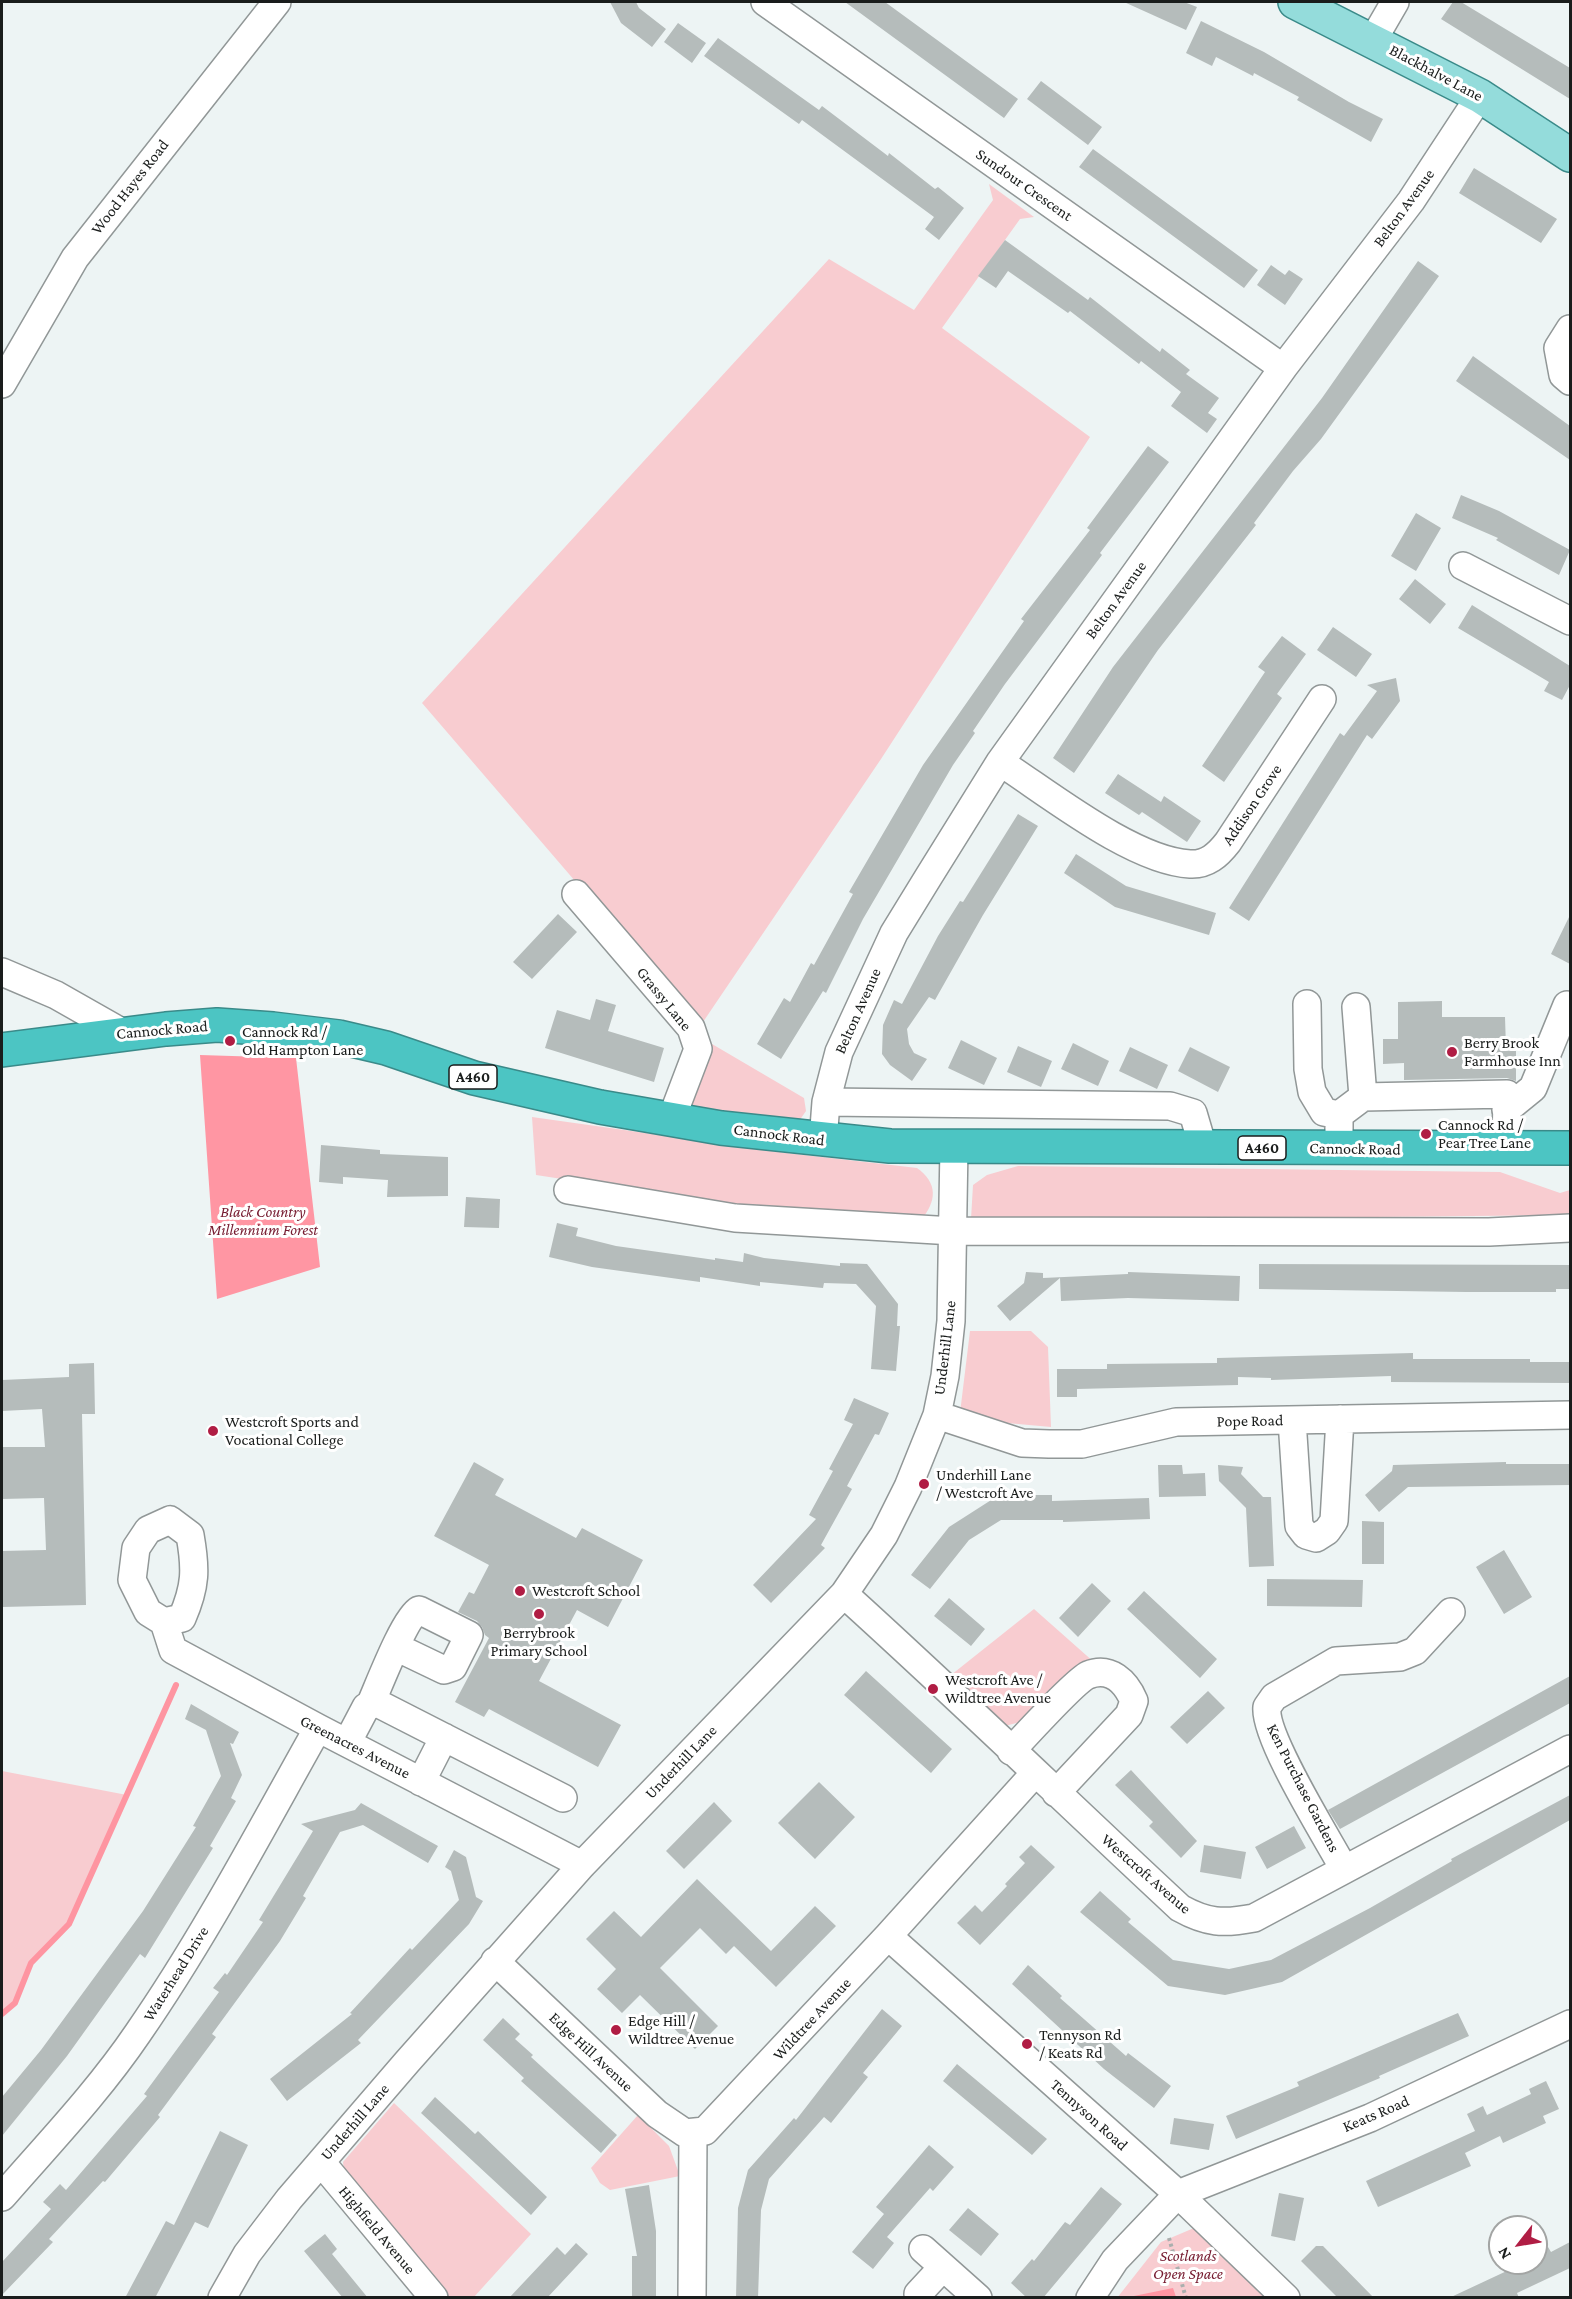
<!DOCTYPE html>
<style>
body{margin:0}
#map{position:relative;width:1572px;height:2299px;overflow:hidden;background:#edf4f4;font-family:"Crimson Pro",serif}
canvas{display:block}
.frame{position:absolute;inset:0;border:3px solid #1a1d1c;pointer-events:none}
.north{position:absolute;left:1488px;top:2215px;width:60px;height:60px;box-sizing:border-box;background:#fff;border:2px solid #a3a5a4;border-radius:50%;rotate:239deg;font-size:16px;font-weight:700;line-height:24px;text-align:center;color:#1a1d1c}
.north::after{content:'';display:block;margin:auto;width:21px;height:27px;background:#b01d44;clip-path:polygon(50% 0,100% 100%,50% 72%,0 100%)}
</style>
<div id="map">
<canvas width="1572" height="2299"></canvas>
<div class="frame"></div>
<div class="north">N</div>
</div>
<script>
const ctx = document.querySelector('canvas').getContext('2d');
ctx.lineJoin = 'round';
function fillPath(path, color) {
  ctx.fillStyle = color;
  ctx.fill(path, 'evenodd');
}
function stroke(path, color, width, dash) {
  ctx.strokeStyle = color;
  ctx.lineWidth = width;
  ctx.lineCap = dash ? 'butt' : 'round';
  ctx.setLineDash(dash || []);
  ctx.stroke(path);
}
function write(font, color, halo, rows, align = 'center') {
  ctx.font = font + ' "Crimson Pro",serif';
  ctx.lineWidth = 6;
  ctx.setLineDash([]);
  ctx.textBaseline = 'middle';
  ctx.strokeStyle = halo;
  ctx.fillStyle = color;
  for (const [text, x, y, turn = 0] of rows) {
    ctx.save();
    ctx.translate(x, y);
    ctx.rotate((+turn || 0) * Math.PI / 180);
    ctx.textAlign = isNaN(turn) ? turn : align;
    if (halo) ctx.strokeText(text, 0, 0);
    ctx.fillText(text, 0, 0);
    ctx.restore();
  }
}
fillPath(new Path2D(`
 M989,184l45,33 -14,2 -78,109 148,109 -209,322 -178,263 -128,-141 -153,-178 407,-444 85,51 79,-110z
 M712,1044l92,54 2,13 -9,13 -111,-17z
 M532,1117l255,36 130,15c21,15 20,33 4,52l-143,-8 -242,-37z
 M1018,1166l482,6 60,21 10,-3v25l-587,6 -12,-2 2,-34 14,-10z
 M970,1331h61l17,16 3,80 -77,-7 -14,-7z
 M1034,1609l61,54 -75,59 -15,4 -54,-51z
 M2,1771l125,24 -58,129 -38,39 -16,40 -13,11z
 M394,2103l137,131 -57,63h-30l-99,-118 -2,-17z
 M638,2115l31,31 11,30 -70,14 -10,-7 -9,-15z
 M1194,2228l80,70h-157l44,-56z`), '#f8ccd0');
fillPath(new Path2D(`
 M200,1055l96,3 24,209 -103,32z
 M1173,2288l3,9h-47z`), '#ff96a3');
stroke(new Path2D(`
 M2,2014l13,-11 16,-40 38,-39 107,-239`), '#fe95a1', 6);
fillPath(new Path2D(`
 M610,2h26l3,6 27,21 -14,18 -31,-24z
 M845,2h40l133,97 -14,19z
 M1124,2h60l13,5 -11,23z
 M1453,2h8l109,66v31l-129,-80z
 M1201,21l63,31 85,50 34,17 -12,23 -74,-42 2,-3 -45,-24 -1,3 -37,-19 -4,9 -26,-13z
 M678,23l28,20 -14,20 -28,-21z
 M718,38l101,72 3,-4 66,50 1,-3 46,36 3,-2 26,21 -25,32 -14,-11 9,-12 -132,-97 -3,4 -95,-68z
 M1041,81l61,46 -14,18 -61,-46z
 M1093,149l165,121 -14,18 -165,-121z
 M1474,168l83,51 -16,24 -82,-50z
 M1005,240l83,60 2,-3 70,55 2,-4 28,22 -4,4 33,24 -11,15 9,6 -10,14 -36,-27 10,-14 -40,-31 -2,3 -69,-53 -2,2 -60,-42 -12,17 -18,-12z
 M1418,261l21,15 -118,163 -28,32 -39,52 2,2 -98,125 -84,123 -21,-15 60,-91 209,-269z
 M1271,265l14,10 4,-5 14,9 -18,26 -28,-20z
 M1473,356l97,70v34l-114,-79z
 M1148,446l21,16 -69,91 2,2 -97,129 -32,47 2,2 -22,32 -90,154 -37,74 -3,-2 -42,68 -24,-15 27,-46 6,4 21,-39 3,2 39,-71 -4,-2 74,-127 101,-144 -3,-2 69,-89 -3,-2z
 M1461,495l38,16 71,39 -11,25 -63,-35 2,-2 -46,-20z
 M1416,513l25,15 -25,43 -25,-15z
 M1415,579l31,25 -16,20 -31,-25z
 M1472,605l98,61v19l-8,15 -18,-9 5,-9 -91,-54z
 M1333,627l39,27 -16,23 -39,-27z
 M1282,636l24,18 -29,40 5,4 -58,84 -22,-16 63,-94 -7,-5z
 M1396,678l4,23 -28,38 -5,-4 -118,186 -20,-13 111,-175 4,3 33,-45 -10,-6z
 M1118,774l43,28 3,-6 37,25 -14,21 -45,-30 -3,3 -34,-22z
 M1018,814l20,12 -55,89 -48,85 -6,-3 -22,32 2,15 5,9 13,6 -15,22 -22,-16 -8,-11 1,-29 11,-25 8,4 36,-68 22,-35 3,1z
 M1076,854l50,32 90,27 -7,22 -94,-28 -51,-34z
 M558,914l19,18 -45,47 -19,-17z
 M1570,915v49l-19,-10z
 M596,999l20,6 -8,26 56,17 -10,34 -109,-34 12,-38 33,10z
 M1442,1001v16h63l1,31h10v33l-9,-3 -103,2v-17l-21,1v-25h15v-37z
 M961,1040l36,18 -13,27 -36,-17z
 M1073,1043l36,18 -11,25 -37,-17z
 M1018,1046l34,15 -11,26 -34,-15z
 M1130,1047l38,18 -11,24 -38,-18z
 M1190,1047l40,20 -12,25 -40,-21z
 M321,1145l59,5v4l68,3v39l-61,1 1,-17 -45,-3v7l-24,-2z
 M466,1197l34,2 -1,29 -35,-1z
 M557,1223l21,5 -2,8 40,10 99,14v-2l28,4 1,-9 20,5 76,8v-3l27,1 31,40 -1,22h3l-4,45 -25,-2 5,-63 -20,-22 -32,-1 -1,5 -63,-6v4l-60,-9v5l-108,-15 -43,-10z
 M1259,1264l311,1v24h-14v3h-90l-207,-3z
 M1026,1272l17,1v5l85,-4v-2l112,4 -1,25 -111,-3 -67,3 -1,-23 -50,43 -13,-15 27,-23z
 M1413,1353v6h117v3h40v21l-179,-1v-6l-120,4v-2l-33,-1v8l-161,4v8h-20v-28h50v-5l110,-1v-5z
 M94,1363l1,51h-13l4,191 -84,2v-56l44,-1 -2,-52 -42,1v-52h43l-3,-38 -40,2v-31l67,-3v-13z
 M854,1398l35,15 -10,22 -4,-1 -28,52 5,3 -31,56 4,3 -54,55 -18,-18 63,-66 -7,-4 24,-44 -4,-2 24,-45 -9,-4z
 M474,1462l30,17 -9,16 81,43 6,-10 61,32 -35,67 -31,-17 -38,71 82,44 -23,42 -109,-58 -5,8 -29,-15 34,-64 -4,-3 -3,-8 -5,-6 -19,-9 11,-20 5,2 15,-29 -55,-29z
 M1506,1462v2h64v21l-162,2 -29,25 -14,-17 27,-24 1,-6z
 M1158,1465h24l1,9 22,-1 1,23 -47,1z
 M1218,1465l25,2 -2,7 22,23h8l3,69 -25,1 -3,-59 -27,-27z
 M999,1495h53v6l97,-3 1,21 -87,3v-2h-62l-32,20 -39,49 -19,-14 38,-48z
 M1362,1521l22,1v42h-22z
 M1504,1550l28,47 -28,17 -28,-47z
 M1267,1579l96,1 -1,27 -95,-1z
 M1092,1583l19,18 -33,36 -19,-19z
 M1144,1591l73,68 -17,19 -73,-69z
 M949,1598l36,31 -14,17 -37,-30z
 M866,1671l86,78 -21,24 -87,-78z
 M1570,1676v27l-230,126 -12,-19z
 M1208,1691l17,17 -38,36 -17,-17z
 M191,1704l48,28 -6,12 -3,-1 12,32 -11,23 5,3 -26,45 3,2 -68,110 -5,-4 -73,102 -65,80v-39l39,-47 102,-139 53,-84 -3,-1 28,-50 -15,-46 -21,-11z
 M1131,1770l66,71 -16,17 -32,-32 4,-4 -38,-37z
 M819,1782l36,35 -40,42 -37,-36z
 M1570,1795v25l-288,162 -57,13 -57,-9 -88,-74 20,-21 31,28 -3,3 45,38 56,9 42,-9 99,-52 82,-47 -1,-2z
 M714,1802l18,19 -48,48 -18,-18z
 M361,1803l77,43 -10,17 -65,-38 -23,7 -37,64 3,2 -26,43 -68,93 4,3 -58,78 2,2 -55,65 -2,-1 -54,58 4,3 -51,53v-33l49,-53 -8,-7 17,-18 6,6 81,-94 -3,-2 75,-102 -6,-4 12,-15 2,2 36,-53 -4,-2 54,-89 -12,-7 54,-14z
 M1294,1826l12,22 -39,21 -12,-22z
 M1031,1845l24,22 -75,78 -23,-22 18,-18 7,7 25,-26 -2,-2 20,-21 -6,-6z
 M1204,1845l42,7 -5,27 -41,-7z
 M454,1850l12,7 10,40 7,4 -14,23 -111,116 3,3 -74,58 -17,-22 82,-65 -2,-1 60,-65 2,2 47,-50 -8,-29 -6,-4z
 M697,1879l74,72 44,-45 21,20 -60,61 -42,-41 -8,8 -26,-26 -40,40 58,58 -23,23 -55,-54 -18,18 -25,-24 19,-20 -30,-30 28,-28 27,26z
 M1028,1965l34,31 -2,2 66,58 2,-3 43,33 -17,22 -50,-39 -92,-85z
 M882,2009l20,17 -39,47 5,4 -37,46 -7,-6 -55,62 -8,31 -3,88h-22l2,-90 10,-38 46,-52 2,2z
 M1458,2013l11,23 -90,40 1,2 -144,61 -10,-23 73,-30 -2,-4z
 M503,2018l17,16 -5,5 18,16 -2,2 86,78 -16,18 -80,-72 3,-3 -41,-38z
 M957,2064l90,75 -15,16 -89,-74z
 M1546,2081l13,28 -16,7 3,7 -43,20 -3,-7 -35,17 6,13 -93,41 -12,-26 109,-50 -8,-17 16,-8 4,9 44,-21 -2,-5z
 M435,2097l40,37 3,-3 69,66 -16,18 -110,-102z
 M1174,2118l40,6 -5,26 -39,-6z
 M220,2131l28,14 -40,83 -13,-6 -40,76h-30l41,-77 8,4z
 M929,2145l25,22 -21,24 -3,-3 -43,49 7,6 -21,26 -21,-17 32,-38 -8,-7z
 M649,2185l7,46v66h-24v-41h5l-12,-67z
 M1101,2187l21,17 -79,94h-16l-16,-15 21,-24 2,2 31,-39 5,3z
 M1279,2193l25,5 -9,43 -24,-5z
 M968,2208l31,26 -18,22 -32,-26z
 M325,2234l12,15 -5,5 36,44h-25l-39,-47z
 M1570,2242v26l-53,25 2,5h-70l62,-29 -3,-6h28v-10l12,-6 3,5z
 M576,2243l12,11 -41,44h-38l48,-51 8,8z
 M1316,2246h7l51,52h-36l-37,-37z`), '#b5bcbb');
const minor = new Path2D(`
 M765,2l518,366
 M1373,40l22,-38
 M1570,329l-12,19 5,27 7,6
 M2,384l73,-126 202,-256
 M1463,566l107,55
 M1000,762c48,31 133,99 190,102 17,1 28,-9 38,-22l94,-143
 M576,894l115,134 7,21 -27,71
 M2,972l54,23 67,38
 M1307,1004l1,65 4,23 12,20 15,3
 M1356,1007l7,90
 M826,1102l344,4 23,7 10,34
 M1506,1110l27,-22 34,-83
 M823,1141l3,-39 13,-50 55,-119 35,-57 71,-114 283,-394 128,-167 69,-105
 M1339,1148v-33l24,-18 144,-3 -1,56
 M568,1190l167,28 218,13 536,1 81,-4
 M937,1415l85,28 27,1h33l94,-22 394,-7
 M1292,1420l7,106 7,9 10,3 11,-7 7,-10 6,-102
 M844,1594c114,103 224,210 336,314 27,15 43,16 74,10l316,-169
 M164,1622l18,-4c14,-32 14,-49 8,-83l-20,-15 -22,10 -12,18 -4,32 16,32 16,10 9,28 145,78 264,137
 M371,1703c8,-18 34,-86 48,-93l50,25 -16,32 -9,3 -48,-23
 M347,1743l19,-36 11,-4 186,95
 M1011,1751c13,-14 64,-70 77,-76 22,-9 38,7 46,26l-5,14 -73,78
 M421,1782l23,-45
 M1344,1869c-16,-30 -81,-133 -77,-162l7,-10 62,-36 64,-4 15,-6 36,-39
 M888,1936l290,258 108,104
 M495,1961l162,153 28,19 20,-2 183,-195 147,-163
 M321,2162l113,136
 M2,2197c46,-53 96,-105 136,-164 67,-97 122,-202 180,-305
 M923,2249l55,49
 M918,2294l25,-27
 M222,2298l25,-44 42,-55 118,-137 175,-197 262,-271 40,-59 24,-48 29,-72 8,-39 6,-55 3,-175
 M692,2298l1,-165
 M1090,2298l25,-38 63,-66 192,-76 200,-94`);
const major = new Path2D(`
 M1295,2l185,94 90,59`);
const highway = new Path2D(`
 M2,1050l164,-21 51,-4 56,4 66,8 47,11 88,30 126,29 121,21 169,18 680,2`);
stroke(minor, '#919797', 30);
stroke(major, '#3a8a89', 36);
stroke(highway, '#3a8a89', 36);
stroke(new Path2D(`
 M1169,2238l17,60`), '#a9afae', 4, [3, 3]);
stroke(minor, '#fff', 27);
stroke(major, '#94dcdb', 33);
stroke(highway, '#4cc5c3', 33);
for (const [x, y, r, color] of [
 [230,1041,6,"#b01d44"],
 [1452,1052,6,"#b01d44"],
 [1426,1134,6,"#b01d44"],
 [213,1431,6,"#b01d44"],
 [924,1484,6,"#b01d44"],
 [520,1591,6,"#b01d44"],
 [539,1614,6,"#b01d44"],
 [933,1689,6,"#b01d44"],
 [616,2030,6,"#b01d44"],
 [1027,2044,6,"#b01d44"]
]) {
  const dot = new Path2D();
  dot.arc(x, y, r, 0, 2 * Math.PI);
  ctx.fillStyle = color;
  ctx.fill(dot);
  stroke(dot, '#fff', 2);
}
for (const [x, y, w] of [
 [473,1077,48],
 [1262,1148,48]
]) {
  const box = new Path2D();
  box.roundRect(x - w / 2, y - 12, w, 24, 4.5);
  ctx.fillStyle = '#fff';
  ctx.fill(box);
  stroke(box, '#1a1d1c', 1.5);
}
write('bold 15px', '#1a1d1c', null, [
 ["A460",473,1077],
 ["A460",1262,1148]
]);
write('16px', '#1a1d1c', '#fff', [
 ["Blackhalve Lane",1436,73,28],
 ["Sundour Crescent",1024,185,35],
 ["Wood Hayes Road",130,187,-52],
 ["Belton Avenue",1404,208,-54],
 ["Belton Avenue",1116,600,-54],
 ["Addison Grove",1252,805,-56],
 ["Grassy Lane",664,999,51],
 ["Belton Avenue",858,1011,-66],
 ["Cannock Road",162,1030,-5],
 ["Cannock Road",779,1135,7],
 ["Cannock Road",1355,1149,1],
 ["Underhill Lane",945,1348,-83],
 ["Pope Road",1250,1421,-1],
 ["Greenacres Avenue",355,1747,27],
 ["Underhill Lane",681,1762,-46],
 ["Ken Purchase Gardens",1303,1788,63],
 ["Westcroft Avenue",1146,1874,41],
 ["Waterhead Drive",176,1974,-58],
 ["Wildtree Avenue",812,2019,-47],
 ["Edge Hill Avenue",591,2052,43],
 ["Keats Road",1376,2114,-23],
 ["Tennyson Road",1089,2115,42],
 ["Underhill Lane",355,2122,-49],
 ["Highfield Avenue",377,2230,50]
]);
write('16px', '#1a1d1c', '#fff', [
 ["Cannock Rd /",242,1032],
 ["Old Hampton Lane",242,1050],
 ["Berry Brook",1464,1043],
 ["Farmhouse Inn",1464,1061],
 ["Cannock Rd /",1438,1125],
 ["Pear Tree Lane",1438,1143],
 ["Westcroft Sports and",225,1422],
 ["Vocational College",225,1440],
 ["Underhill Lane",936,1475],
 ["/ Westcroft Ave",936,1493],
 ["Westcroft School",532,1591],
 ["Berrybrook",539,1633,"center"],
 ["Primary School",539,1651,"center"],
 ["Westcroft Ave /",945,1680],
 ["Wildtree Avenue",945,1698],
 ["Edge Hill /",628,2021],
 ["Wildtree Avenue",628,2039],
 ["Tennyson Rd",1039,2035],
 ["/ Keats Rd",1039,2053]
], 'left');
write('italic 16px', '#761b30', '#fff', [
 ["Black Country",263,1212],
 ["Millennium Forest",263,1230],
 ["Scotlands",1188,2256],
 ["Open Space",1188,2274]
]);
</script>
